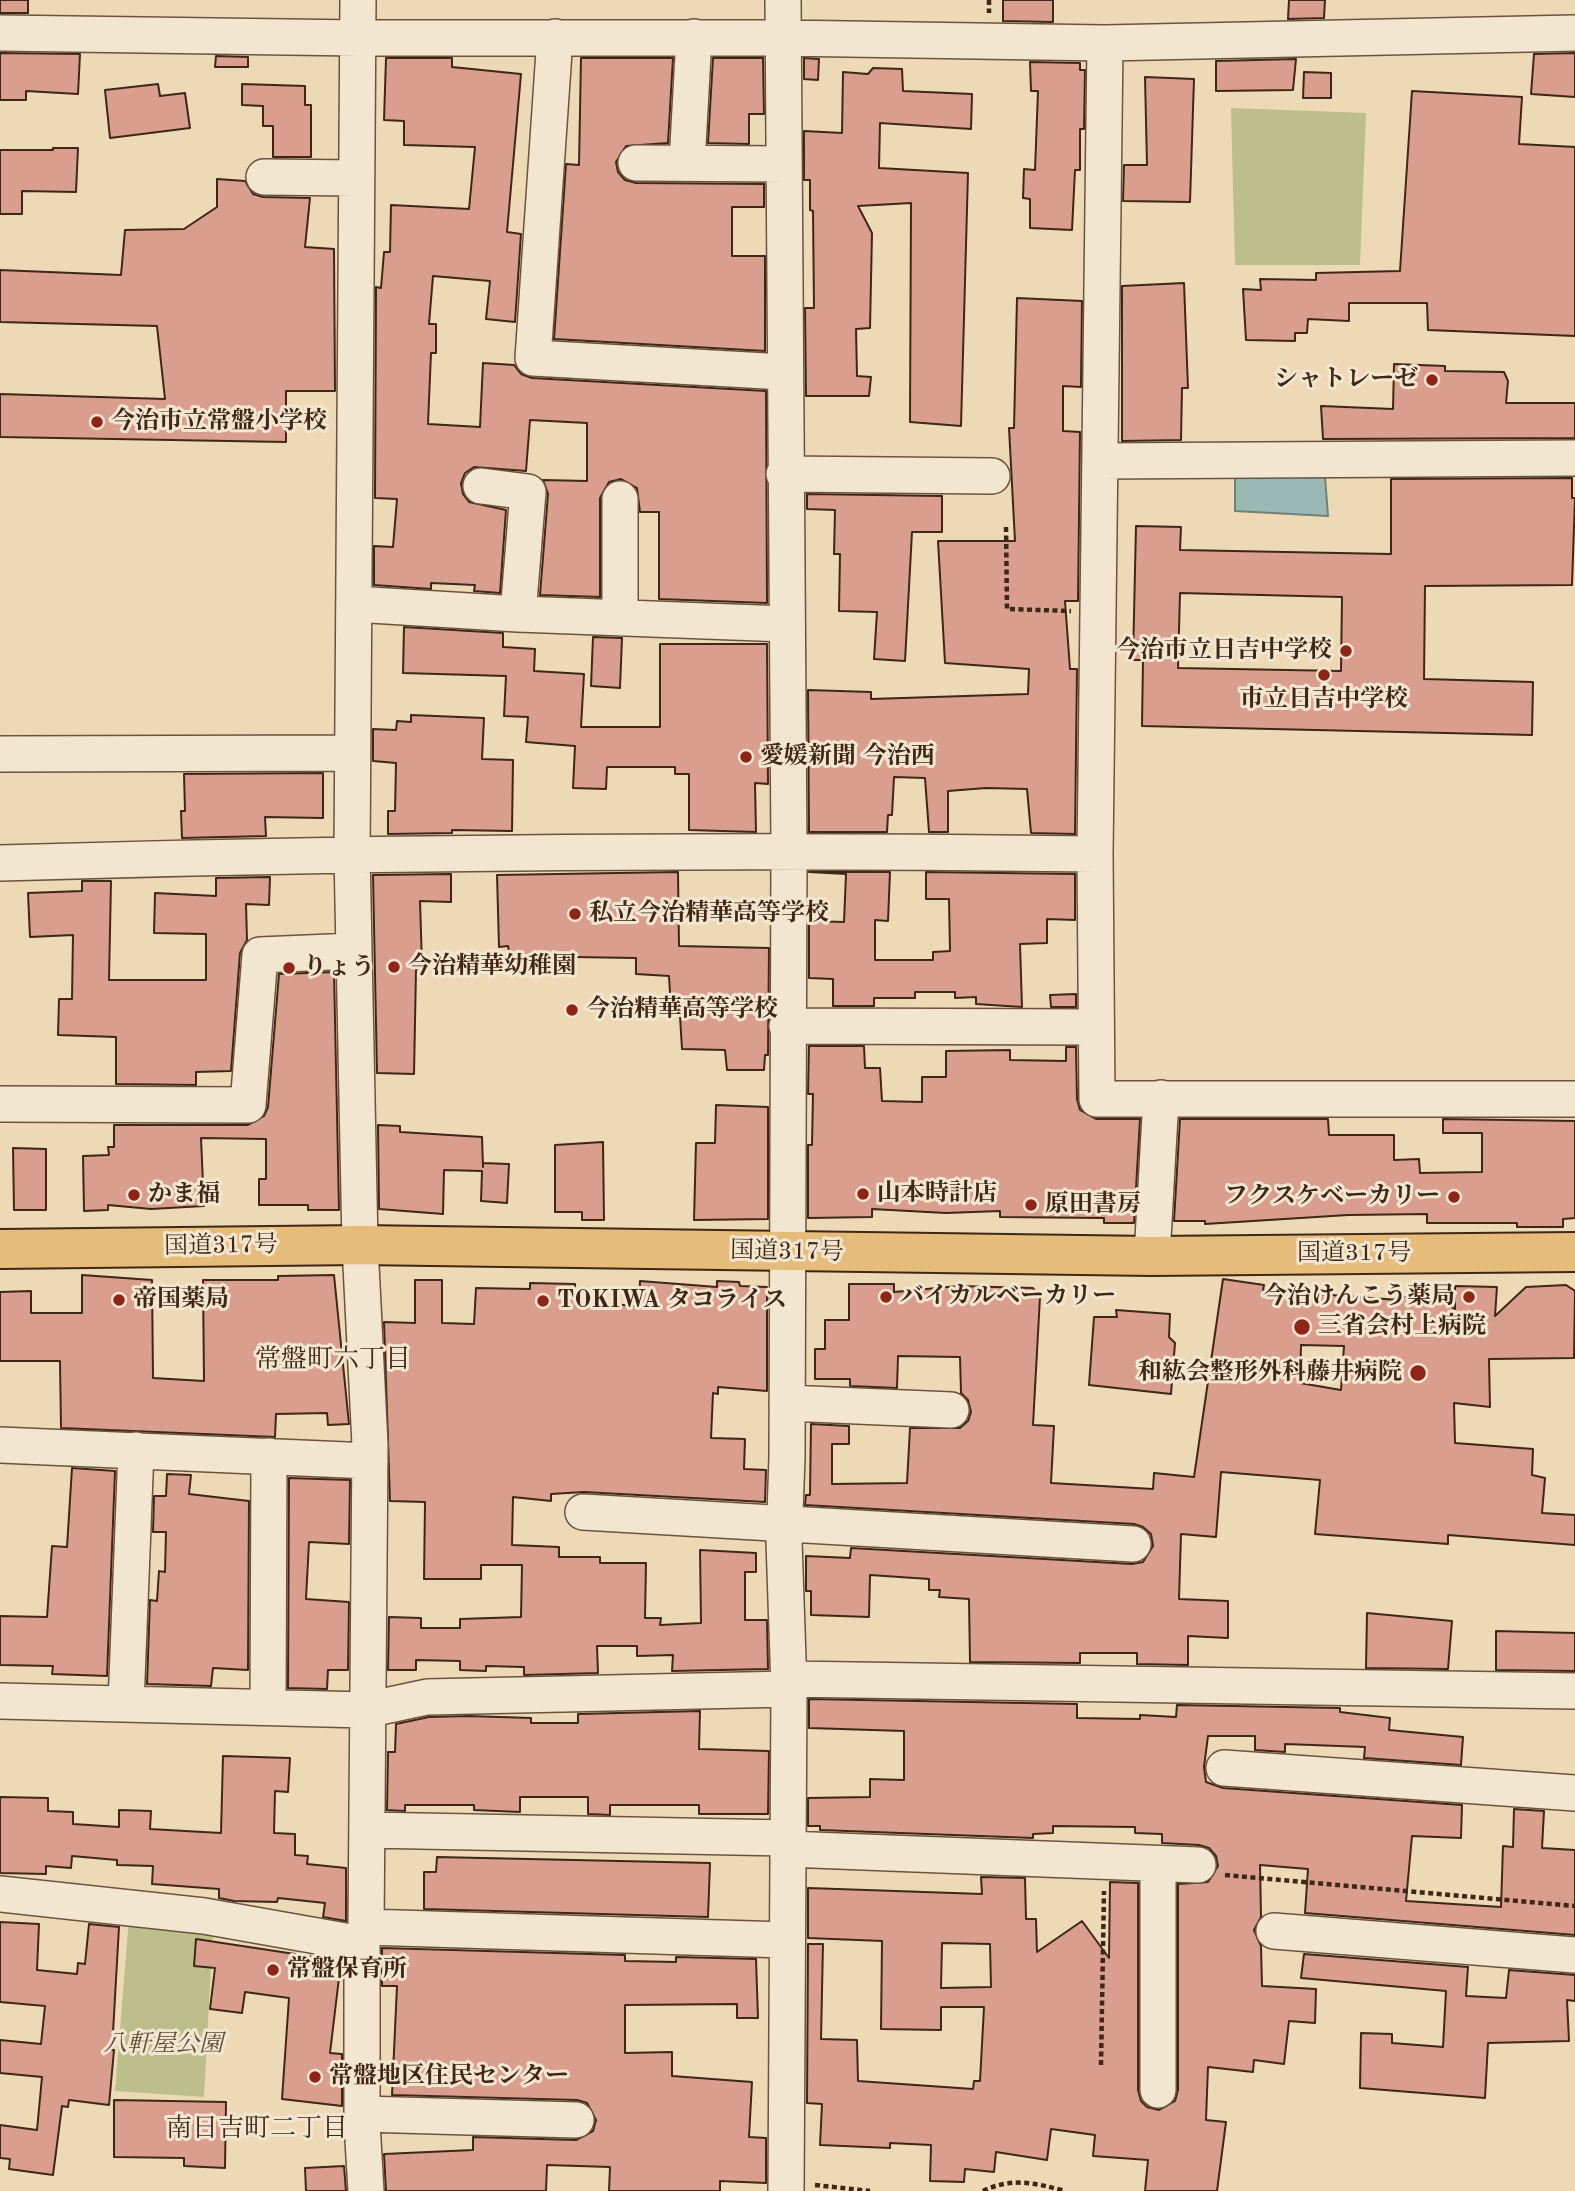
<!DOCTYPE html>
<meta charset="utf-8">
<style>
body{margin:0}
canvas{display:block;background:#edd9b6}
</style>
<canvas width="1575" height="2191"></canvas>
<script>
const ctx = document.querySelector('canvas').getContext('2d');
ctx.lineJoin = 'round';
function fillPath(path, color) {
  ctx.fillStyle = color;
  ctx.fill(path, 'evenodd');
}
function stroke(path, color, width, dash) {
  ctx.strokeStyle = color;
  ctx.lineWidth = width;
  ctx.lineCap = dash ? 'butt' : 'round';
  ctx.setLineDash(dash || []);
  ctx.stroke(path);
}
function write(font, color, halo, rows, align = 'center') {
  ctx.font = font + ' "Old Standard TT","Noto Serif JP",serif';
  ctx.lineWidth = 6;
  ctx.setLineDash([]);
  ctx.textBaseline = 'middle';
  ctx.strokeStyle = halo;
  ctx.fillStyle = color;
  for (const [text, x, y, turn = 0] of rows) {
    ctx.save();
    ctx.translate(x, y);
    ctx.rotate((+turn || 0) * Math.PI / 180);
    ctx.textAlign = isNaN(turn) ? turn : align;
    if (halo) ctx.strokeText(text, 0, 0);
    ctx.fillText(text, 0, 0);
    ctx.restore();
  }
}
fillPath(new Path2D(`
 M1231,108l135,5 -6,152h-125z
 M129,1918l84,12 -9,167 -89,-6z`), '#bcbe8c');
const water = new Path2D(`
 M1235,474l90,3 3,39 -93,-5z`);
fillPath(water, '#9ab9b4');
stroke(water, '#767f75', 2);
const building = new Path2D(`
 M0,0h28v13h-28z
 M1003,0h50v22l-50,-1z
 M1289,0h36l-1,18 -36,1z
 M0,53l80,1 -2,40 -52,-3v9h-26z
 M1575,53v44l-44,-3 3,-40z
 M216,56l32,1v10h-33z
 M386,58h66v9l69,7 -14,158 14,2 -6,88 -29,-3 4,-38 -57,-5 -4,48h7v29h-5l-3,71 52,3 3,-64 31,2 7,9 11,4 234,13 1,212 -108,-4v-87h-19l-3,-24 -16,-9 -12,3 -9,16v99l-60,-2 8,-101 -5,-14 44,1v-58l-57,-3 -4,51 -52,-4 -9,6 -4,10 2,11 6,8 37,8 -6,83 -26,-2 1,-6 -44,-2v6l-57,-4v-39l19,1 4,-48 -22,-1 1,-211 5,1 3,-36h6l1,-47 78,4 6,-62 -71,-2v-24l-20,-1z
 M581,58h92l-5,85 -42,3 -10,16 2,10 7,8 11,3 128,1v23h-32v49h33v95l-211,-12 12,-175 13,1z
 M713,58h50l1,56h-15v30l-41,-1z
 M804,58l15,1 -1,21 -14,-1z
 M1296,59l-3,31 -77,1v-30z
 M1030,62l50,1v7h5l-1,59h-4v41h-5l-3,60 -42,-2v-29l-7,-1 1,-29 11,1 3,-79h-7z
 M873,68l29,1 1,22 69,3 -1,35 -91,-6 -1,45 89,5 -7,253 -51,-4 1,-219 -53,3 14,27 -2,95 -14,1 1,47 14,1 -2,19h-63l-1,-88h9l-1,-97 -3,-1v-30h-6v-49l38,2 1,-61 25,2z
 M1304,72l27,1v25h-28z
 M1145,77l49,2 -4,123 -67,-1 1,-36h23z
 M158,84l2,12 25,-3 5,35 -80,10 -5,-48z
 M242,84l63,2v19h6v52h-38v-31h-10v-20l-21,-1z
 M1412,91l110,6 -3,47 56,3v189l-147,-6 -1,-27h-78v18l-41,-2 -1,14h-12v8l-49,-1 -3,-51 18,1 -1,-11 56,1v-7l84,-2z
 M53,148h25l-2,44 -54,-1v23h-22v-64h53z
 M217,179l28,2 8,13 10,3 47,1 -5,49 29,2 1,142h-49v51l-286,-5v-43l165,5 -8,-73 -157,-4v-52l121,5 4,-45 59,-1 33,-22z
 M1184,283l4,105h-6l-1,52 -59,1v-155z
 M1017,298l65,3 -1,86 -18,-1v45l17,1 -2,169h-13l5,68h7l-2,165 -44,-1 -4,-44 -41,-1 -38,3v41h-19l-4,-54 -31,-1 -2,38h-4l-1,17h-78l-1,-142 63,2v7l157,-5 1,-25 -84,-6 -7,-122h77l-6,-113h5z
 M1394,364l51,2v5l59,1 4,9 -2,22h69v35l-252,1 -2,-33 72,3z
 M1572,478v20h3l-3,87 -147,1 -1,93 109,3 -1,53 -390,-9 1,-66h-10l3,-134 45,1 -1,23 211,4v-75zM1180,593l162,4 -1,74 -163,-3z
 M807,494l135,2v36h-30l-7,129 -31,-2 3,-47 -38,-1 1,-57h-6l1,-44 -28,-1z
 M404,627l99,6v14l32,2 -1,22 50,3 -3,53h79v-83h107l1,140 -13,-1 1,49 -67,-2v-56h-14v-7h-68l-1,22 -33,-1 2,-42 -49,-4 2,-25 -24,-1 2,-40 -103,-3z
 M593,637l29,1 -2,50 -29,-2z
 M411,715l73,3 -2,41 31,1 -1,71 -60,-1v3l-64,1v-23h7l1,-48 -23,-2v-32l23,1 1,-9 14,1z
 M323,773v45l-58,-1 1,19 -84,2 -1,-27h4l-1,-37z
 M678,872l1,74 90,2 -1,107h-3l-1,15h-37l-2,-20 -43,-1 -2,-33 -9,-6 -2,-34 -33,-2v-16l-126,-2 -2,-10 -9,1 -2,-72z
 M809,872h81l-2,49 -13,-1v40h58v-8l17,-1 -1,-52h-23v-27l149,2v46l-28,-1v24l-27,1 2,63 -46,-3v-7l-21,1v-6h-40v6h-41v8h-41v-27l-24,-1v-57l35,1 2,-48z
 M451,874v28l-31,-1 2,63 -6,6 -2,104 -37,-1 -4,-198z
 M270,877l-1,28 -23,-1 1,36 -7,13 -9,118 -35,1v13l-80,-1v-47l-58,-2 1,-36h13l1,-64 -43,2 -2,-44 54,-2v-10h29l-2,99h97v-46l-52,-1 1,-40 61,3v-18z
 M334,972l5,238h-31v-5h-49v-26h7v-40l-65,-1 3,68 -53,3 -43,-4v5l-24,1 -1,-55 26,-1 -1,-8h6v-22h134l16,-9 4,-9 11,-133z
 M1076,994v13h-25l-1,-12z
 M809,1046h55l1,22h15l2,33 40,1v-25h24v-26l64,-1v10l56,1v-14h10l1,52 3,11 16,9h44l-6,104h-30v-5l-104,-1v-6l-54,2 -74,-4v8l-64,1v-73h4l1,-51h-5z
 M716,1105l52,2v112l-74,1 2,-77h19z
 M1180,1119h148l1,16h65v25l25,-1 1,14 62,-1v-39h-39v-14l132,2v97l-12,1v8h-46v-4h-90v-9l-79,1 -143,9v-3h-31z
 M378,1125l22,1v6l82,5 1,30v-4l26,1 -2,39 -26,-2 1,-30 -38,-1 -1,44 -64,-5z
 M603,1142l1,78h-22v-8h-27v-67z
 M13,1148l33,1v61h-32z
 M82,1275l70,5 1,98 51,3 -1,-101h75v-4l56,-1 15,149 -21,1 -1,-12 -51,1 -1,23 -214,-9 -1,-67h-60v-69l31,-1v22h51z
 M1223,1279l41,6 -1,5 136,10 16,-8h10l30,17v-23l42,1 -2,29 31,-29 40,-2 9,6 -1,67 -85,1 1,48 -36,-4 1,40 78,6 -1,26 13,3 -3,35 33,2v30l-127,-10v9l-133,-10 5,-54 -99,-8 -5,65 -35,-3 -2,65 49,2v37l-40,-2v29l-51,-1v-11h-57v10l-110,-1 -1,-63 -30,-2 1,-7h-11v-11l-59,-4 -1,42 -58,-2v-24h-5v-35l44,2 1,-10 281,16 11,-2 10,-16 -2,-12 -8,-7 -9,-3 -329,-19 1,-10h4l1,-71 38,2v18h-17v40l75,-1 3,-55h50l8,-7 3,-9 -3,-12 -7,-7 -1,-36 -62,-1 -1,32 -47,-2v-7h-35v-30h10v-29h24v-36h45v8l65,-6 74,2 7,9 -7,128 21,1 -3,57 102,6 1,-16 40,4zM1301,1345l43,1 -3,44 -41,-7z
 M415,1280h27v43l32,1 2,-36 54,1v-6l45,1v18l64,4 1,-25 77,6v-6l22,1 1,4 27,1v104l-49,-4v7l-5,-1 -2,45 34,1 -1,30 22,1 -1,32 -181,-10 -33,2v7l-38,-4 -1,48 47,2v10h41v6h46l-1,55h16l-1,7 41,-2 -1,-73 56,3v19h-11v48h22l1,49 -96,2 1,-16 -36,1v-10h-40l1,27 -74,2v-8l-38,-1v5l-26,-1v-9l-44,-1v10h-28l1,-53 32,1v10h39v-9l61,-2 1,-52h-41v14h-57l1,-77 -35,-1 -6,-179 31,1z
 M1116,1310l54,4 -1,23 6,6 -4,51 -82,-9 5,-68h23z
 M72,1468l43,3 -8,205 -55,-2 1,-8 -53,-1v-49l47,1 5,-71 15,1z
 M167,1474l24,1 -2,19 60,7 -1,169 -35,-2 -2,18 -64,-2 3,-84 7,1 2,-30 6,1 1,-40h-13l1,-36h12z
 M289,1478l61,2 -1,64 -40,-2 -3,57 43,3 -1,68h-20l-1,19 -39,-1z
 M1367,1613l85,8 -4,48 -82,-1z
 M1496,1631l79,2v38l-79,-1z
 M809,1699l268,5v14l63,1v-4l36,2 1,-12 163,3v4l50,6 -1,12 74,7 -2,28 -97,-7 1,-11 -80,-3v8l-30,-2v-14h-47l-4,31 2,15 17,6 239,17 -1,33 -49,-2 -6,65 95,6 2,-61 10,1 1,-38 30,2 -2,37 33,2v85l-270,-22 3,-44 -48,-4 1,52 -7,13 7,16 1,40 54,3 -1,34 -26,-2 -5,43 -30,-4 -1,12 -45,-5 -2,53 20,2 -9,69h-72l3,-31 -55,-4 2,-21 -44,-6 -4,31 -51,-8 -2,20 -29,-3 -1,13 -34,-1 1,-36 -41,-2v5l-70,-3 2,-41 -15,-1 1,-159h15l-2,95 36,1 1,41 115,8 1,-8h6l4,-74h-43v23l-60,-1 1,-88 -74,-3v-50l174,6 -1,-17 44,1 1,41h10l1,33 45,-31 27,37 1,-76 28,1v207l3,11 6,6 12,3 16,-9 3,-11v-206l30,-2 10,-16 -2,-10 -7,-8 -10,-3 -37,-2v-9l-27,-1v-6l-82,-1v7l-20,1v4l-213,-8v-4h-12v-28l62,-1v-18l34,1v-49l-95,-3zM942,1943l48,1 1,43 -50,1z
 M700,1711l-1,38 70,2 -1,63h-69v-9h-89v10l-22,-1v-17h-68v15l-46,-2v-5h-69v6l-18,-1 1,-58h7l1,-28 33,-7 39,-1 63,2v5h47v-9z
 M223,1756l67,2 -2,34 -13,-1 -1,42 21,1v21l13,1 -1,8 39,4v53l-23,-4 2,-14 -47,-5 -1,4 -43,-1 -15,-3v-9l-67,-5 1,-18 -36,-1v-5l-45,-4 -1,12 -25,-2v8l-46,-1v-76l48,1v13l25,1v12l46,3v-17l32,1 -1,18 71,4z
 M437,1857l273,6 -2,54 -284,-8v-37h12z
 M0,1922l39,2 -2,46 40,4 1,-11 7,1 4,-40 30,3 -7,123h2l-5,55 -40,-5 -1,7 -6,-1 -9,69 -44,-6 1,-10 -10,-1v-33l37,5 5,-53 -42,-4v-33l41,4 4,-38 -45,-4z
 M196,1939l145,22 -11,92 12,1v52l-60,-7 7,-101 -44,-6 -3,21 -32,-4 5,-41 -21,-2z
 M382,1948l243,7v6l51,1v-5l80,2 2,59h-21v-14l-112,1v48l47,-1v24l80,6 -3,55 17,1v45l-46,-2v10h-111l1,-24 -63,-2 -1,26h-160l-2,-37 89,-4v-13l103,3 17,-9 3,-11 -9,-17 -10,-3 -185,-5 5,-109h-15z
 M1304,1954l164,13 -2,29 40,2 3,-28 66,5v26l-8,-1 2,41 -81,2 -3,55 -125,-10 1,-55 31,1v9l51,4 3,-56 -145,-13z
 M114,2100l112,2 -1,66 -41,-2v-8l-70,-1z
 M344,2166l2,25h-40l-1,-23z`);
fillPath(building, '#da9e8e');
stroke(building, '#3f2716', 2);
const minor = new Path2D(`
 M358,0l-6,853 8,392 10,200 -4,482 -4,17v179l4,68
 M783,0l6,849 -2,608 -3,84 5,148 -3,502
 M0,33l358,5h425l322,5 470,-10
 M555,37l-22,321 251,14
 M1105,43l-10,811 2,245h478
 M636,163l148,1
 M687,163l7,-126
 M264,177l92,1
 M1100,461l475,-3
 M784,474l208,2
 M481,486l47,6 -10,122
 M354,604l164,10 268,10
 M620,618v-119
 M0,754l352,-1
 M0,863c365,-11 730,-14 1095,-9
 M787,1026l309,1
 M0,1104l248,1 12,-150 94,-4
 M1152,1256l9,-158
 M787,1403l164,7
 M0,1445l370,16
 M583,1512l550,32
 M789,1679l786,12
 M0,1701l366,9 61,-13 362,-8
 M126,1704l10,-254
 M268,1707l1,-251
 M1224,1768l351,25
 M367,1830l420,8
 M787,1849l411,16
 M0,1894l204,22 158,28
 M366,1927l419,13
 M1274,1931l301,24
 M1158,2090v-226
 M363,2114l213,6`);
const highway = new Path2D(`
 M0,1249l360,-4 792,11 423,-4`);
stroke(minor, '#6a543e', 38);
stroke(highway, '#3f2716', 42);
stroke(new Path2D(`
 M989,0v13
 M1006,527l1,82 64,2
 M1225,1875l350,31
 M1101,2065l3,-174
 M815,2185l55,6
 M983,2191c29,-14 52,-8 82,0`), '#3f2716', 4.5, [5, 3.5]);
stroke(minor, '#f3e6d0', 35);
stroke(highway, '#e6bc7b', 38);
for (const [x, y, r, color] of [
 [1432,380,7,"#8f2418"],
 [97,422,7,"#8f2418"],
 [1346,651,7,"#8f2418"],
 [1324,675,7,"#8f2418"],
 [746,757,7,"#8f2418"],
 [575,914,7,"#8f2418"],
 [394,967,7,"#8f2418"],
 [289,968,7,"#8f2418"],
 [572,1010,7,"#8f2418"],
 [863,1194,7,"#8f2418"],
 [134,1195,7,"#8f2418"],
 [1454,1197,7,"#8f2418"],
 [1031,1205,7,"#8f2418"],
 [886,1297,7,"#8f2418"],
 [1469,1297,7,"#8f2418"],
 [119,1300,7,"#8f2418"],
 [543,1301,7,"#8f2418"],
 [1302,1327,9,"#8f2418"],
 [1418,1373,9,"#8f2418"],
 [273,1970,7,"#8f2418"],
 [315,2077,7,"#8f2418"]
]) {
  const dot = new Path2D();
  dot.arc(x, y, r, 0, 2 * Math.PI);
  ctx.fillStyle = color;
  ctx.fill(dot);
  stroke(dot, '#f3e6d0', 2.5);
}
write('bold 24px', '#3f2716', '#f3e6d0', [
 ["シャトレーゼ",1418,380,"right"],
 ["今治市立常盤小学校",111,422],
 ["今治市立日吉中学校",1332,651,"right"],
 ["市立日吉中学校",1324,700,"center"],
 ["愛媛新聞 今治西",760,757],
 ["私立今治精華高等学校",589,914],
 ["今治精華幼稚園",408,967],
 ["りょう",303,968],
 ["今治精華高等学校",586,1010],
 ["山本時計店",877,1194],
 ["かま福",148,1195],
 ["フクスケベーカリー",1440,1197,"right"],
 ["原田書房",1045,1205],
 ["バイカルベーカリー",900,1297],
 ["今治けんこう薬局",1455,1297,"right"],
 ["帝国薬局",133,1300],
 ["TOKIWA タコライス",557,1301],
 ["三省会村上病院",1318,1327],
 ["和紘会整形外科藤井病院",1402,1373,"right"],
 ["常盤保育所",287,1970],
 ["常盤地区住民センター",329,2077]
], 'left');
write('24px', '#3f2716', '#f3e6d0', [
 ["国道317号",221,1246,-1],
 ["国道317号",787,1252,1],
 ["国道317号",1354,1254]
]);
write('italic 24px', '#5e4d34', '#f3e6d0', [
 ["八軒屋公園",163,2045]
]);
write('26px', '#3f2716', '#f3e6d0', [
 ["常盤町六丁目",333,1360],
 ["南日吉町二丁目",257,2129]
]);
</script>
